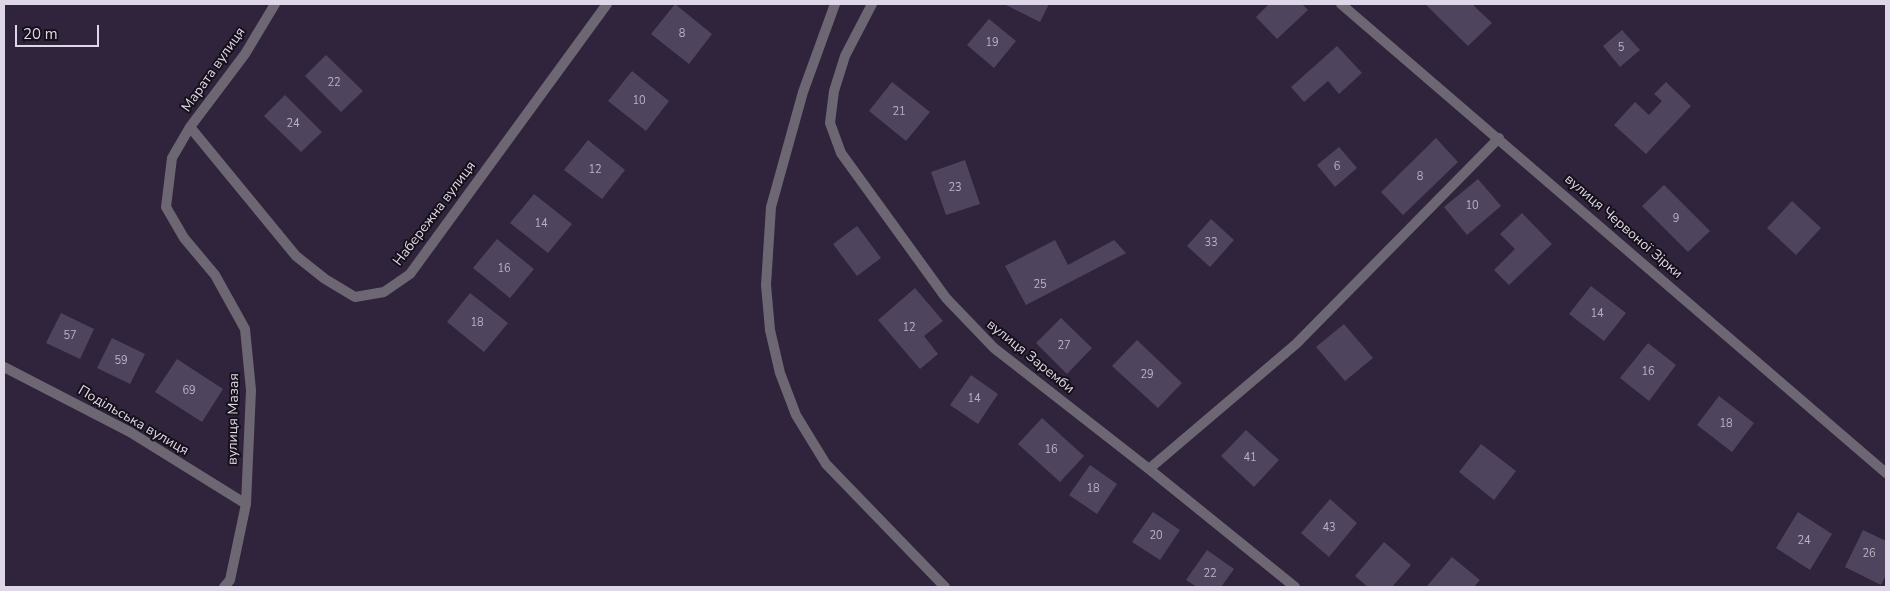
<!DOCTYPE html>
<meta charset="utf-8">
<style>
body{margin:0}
#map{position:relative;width:1890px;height:591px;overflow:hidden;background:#2f243b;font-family:"Nunito Sans",sans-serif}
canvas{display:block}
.frame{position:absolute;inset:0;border:5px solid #ded7e7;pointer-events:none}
.scale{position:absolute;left:15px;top:25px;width:84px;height:22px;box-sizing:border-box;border:2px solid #ded7e7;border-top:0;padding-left:6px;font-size:15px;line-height:18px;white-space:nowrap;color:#ded7e7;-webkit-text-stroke:4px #15101a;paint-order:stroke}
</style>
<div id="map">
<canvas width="1890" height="591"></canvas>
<div class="frame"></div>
<div class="scale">20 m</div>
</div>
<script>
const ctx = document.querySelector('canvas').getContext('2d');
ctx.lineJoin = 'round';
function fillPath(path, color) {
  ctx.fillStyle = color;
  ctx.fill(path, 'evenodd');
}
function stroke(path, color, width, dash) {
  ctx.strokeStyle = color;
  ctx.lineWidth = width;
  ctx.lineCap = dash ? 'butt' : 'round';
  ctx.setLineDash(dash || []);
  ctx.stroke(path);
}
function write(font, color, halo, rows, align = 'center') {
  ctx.font = font + ' "Nunito Sans",sans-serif';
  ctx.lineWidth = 4;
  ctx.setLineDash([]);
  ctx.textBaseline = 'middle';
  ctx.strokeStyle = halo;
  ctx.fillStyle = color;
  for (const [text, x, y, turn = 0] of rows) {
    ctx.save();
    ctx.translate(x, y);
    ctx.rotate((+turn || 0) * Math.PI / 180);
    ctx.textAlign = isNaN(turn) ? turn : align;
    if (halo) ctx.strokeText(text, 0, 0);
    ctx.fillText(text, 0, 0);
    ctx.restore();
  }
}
fillPath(new Path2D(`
 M675,4l37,30 -23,30 -38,-30z
 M1004,4h45l-9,18z
 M1269,4h33l6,6 -31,29 -21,-22z
 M1425,4h47l20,19 -24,23z
 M989,19l27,22 -22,27 -27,-23z
 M1622,30l18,20 -20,17 -17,-21z
 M1337,46l25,27 -23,21 -11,-13 -24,21 -13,-15z
 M326,55l37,36 -22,21 -36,-36z
 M632,71l37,30 -23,30 -38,-30z
 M892,82l38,30 -24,29 -37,-30z
 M1666,82l25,24 -45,48 -32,-29 21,-23 14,13 13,-14 -8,-7z
 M285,95l37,37 -21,20 -37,-36z
 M1436,138l22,24 -55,53 -22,-23z
 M588,140l37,30 -23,29 -38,-29z
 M1339,147l18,21 -22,19 -18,-22z
 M965,160l15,44 -34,11 -15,-43z
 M1478,179l23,27 -34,29 -23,-28z
 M1664,185l46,46 -22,21 -46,-46z
 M534,194l38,30 -24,29 -38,-30z
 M1792,201l29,27 -25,27 -29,-27z
 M1522,213l30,31 -43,41 -15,-15 21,-21 -15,-15z
 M1211,219l23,21 -24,27 -23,-21z
 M857,226l24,32 -24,18 -24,-32z
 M497,239l37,30 -24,29 -37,-30z
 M1055,240l13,25 46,-25 12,13 -100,52 -21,-39z
 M1591,286l35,27 -22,28 -35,-27z
 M915,288l28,33 -19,15 14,18 -18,15 -42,-49z
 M470,293l38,30 -24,29 -37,-30z
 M61,313l33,16 -14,30 -34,-16z
 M1061,318l31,30 -25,26 -31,-31z
 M1344,324l29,34 -28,23 -29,-34z
 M112,338l33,16 -15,30 -33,-16z
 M1137,340l45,43 -24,25 -46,-42z
 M1648,343l28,22 -27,36 -29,-23z
 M177,359l46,30 -21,33 -47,-30z
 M971,375l27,19 -20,30 -28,-19z
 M1719,396l35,27 -22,29 -35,-27z
 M1042,418l42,38 -24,26 -42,-38z
 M1246,430l33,30 -25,27 -33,-31z
 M1481,444l35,27 -22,29 -35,-28z
 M1090,465l27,19 -20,30 -28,-19z
 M1330,499l27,24 -28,34 -28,-24z
 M1153,512l27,18 -20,30 -28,-18z
 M1798,512l34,22 -22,36 -34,-22z
 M1863,530l23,11v34l-5,10 -36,-18z
 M1384,542l27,23 -19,22h-24l-13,-11z
 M1207,550l27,19 -13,18h-24l-11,-7z
 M1452,557l28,23 -6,7h-48z`), '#4f445d');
stroke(new Path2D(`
 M835,4l-32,88 -32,115 -5,78 4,45 10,43 16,42 30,49 119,123`), '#6d6773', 10);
stroke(new Path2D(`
 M872,4l-27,52 -11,35 -4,32 11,30 105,145 48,50 155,121 146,118
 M190,127l106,129 29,23 30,18 29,-5 26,-18 197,-270
 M4,367l126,65 116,72
 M1149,469l147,-125 203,-206
 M224,587l6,-7 16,-76 5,-114 -6,-61 -30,-54 -31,-37 -18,-31 6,-49 18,-31 55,-73 30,-50`), '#6d6773', 10);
stroke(new Path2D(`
 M1341,4l545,469`), '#6d6773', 10);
write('11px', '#bab2c4', null, [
 ["8",682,34],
 ["19",992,43],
 ["5",1621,48],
 ["22",334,83],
 ["10",639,101],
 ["21",899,112],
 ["24",293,124],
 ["6",1337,167],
 ["12",595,170],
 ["8",1420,177],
 ["23",955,188],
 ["10",1472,206],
 ["9",1676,219],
 ["14",541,224],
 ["33",1211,243],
 ["16",504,269],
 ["25",1040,285],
 ["14",1597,314],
 ["18",477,323],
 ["12",909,328],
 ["57",70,336],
 ["27",1064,346],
 ["59",121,361],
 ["16",1648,372],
 ["29",1147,375],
 ["69",189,391],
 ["14",974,399],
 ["18",1726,424],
 ["16",1051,450],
 ["41",1250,458],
 ["18",1093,489],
 ["43",1329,528],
 ["20",1156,536],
 ["24",1804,541],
 ["26",1869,554],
 ["22",1210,574]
]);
write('14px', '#ded7e7', '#15101a', [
 ["Марата вулиця",214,70,-55],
 ["Набережна вулиця",435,214,-53],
 ["вулиця Червоної Зірки",1623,227,41],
 ["вулиця Заремби",1030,357,39],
 ["вулиця Мазая",234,419,-89],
 ["Подільська вулиця",133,421,30]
]);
</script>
